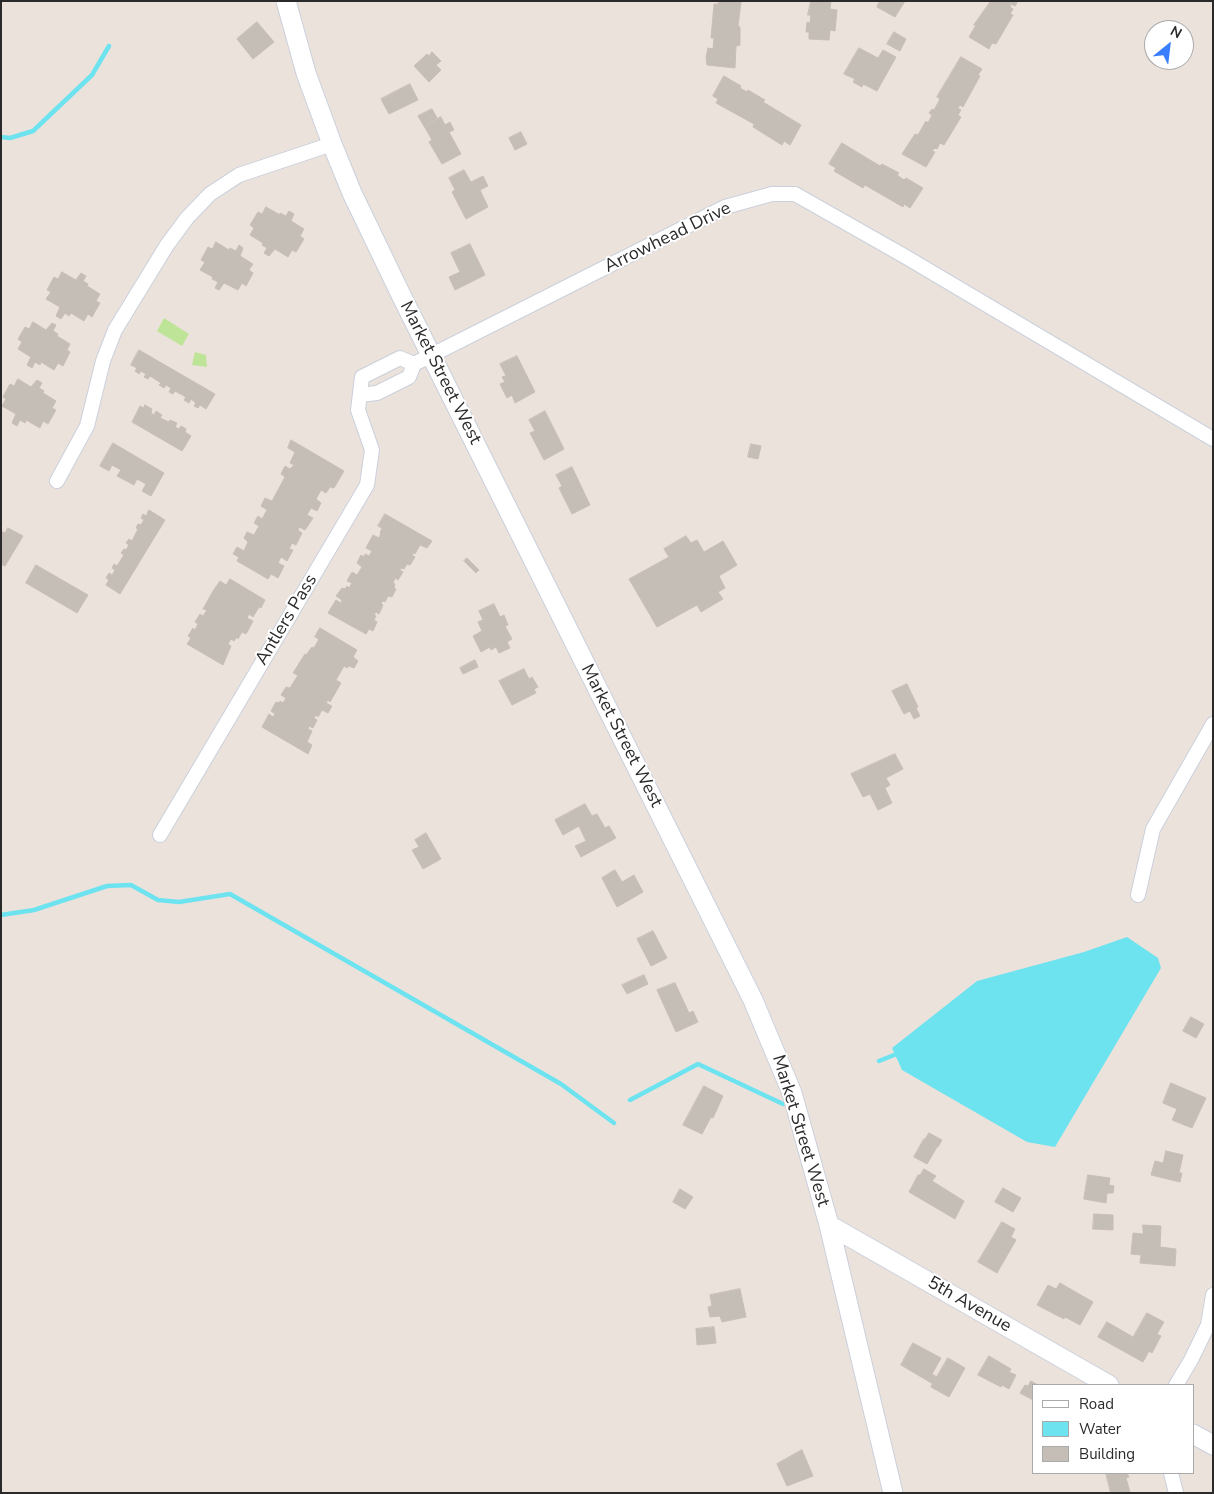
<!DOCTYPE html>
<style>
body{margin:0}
#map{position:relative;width:1214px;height:1494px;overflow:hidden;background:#ece2dc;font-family:"Nunito Sans",sans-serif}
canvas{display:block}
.frame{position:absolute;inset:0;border:2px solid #2a2a2a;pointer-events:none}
.legend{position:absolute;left:1032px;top:1384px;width:162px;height:90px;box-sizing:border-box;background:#fff;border:1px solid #aaa;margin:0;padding:6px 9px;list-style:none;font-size:15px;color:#2a2a2a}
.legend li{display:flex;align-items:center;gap:10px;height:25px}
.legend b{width:25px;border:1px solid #aaa}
.north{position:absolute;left:1144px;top:20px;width:50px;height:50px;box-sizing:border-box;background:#fff;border:1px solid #aaa;border-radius:50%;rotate:29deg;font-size:14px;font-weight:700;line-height:20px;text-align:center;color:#2a2a2a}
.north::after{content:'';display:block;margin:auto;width:18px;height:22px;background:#397efc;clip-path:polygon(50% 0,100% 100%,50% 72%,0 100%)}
</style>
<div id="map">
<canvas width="1214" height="1494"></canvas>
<div class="frame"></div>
<ul class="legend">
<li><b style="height:6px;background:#fff"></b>Road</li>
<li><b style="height:14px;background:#6de3f0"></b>Water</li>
<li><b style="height:14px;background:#c4beb7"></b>Building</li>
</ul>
<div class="north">N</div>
</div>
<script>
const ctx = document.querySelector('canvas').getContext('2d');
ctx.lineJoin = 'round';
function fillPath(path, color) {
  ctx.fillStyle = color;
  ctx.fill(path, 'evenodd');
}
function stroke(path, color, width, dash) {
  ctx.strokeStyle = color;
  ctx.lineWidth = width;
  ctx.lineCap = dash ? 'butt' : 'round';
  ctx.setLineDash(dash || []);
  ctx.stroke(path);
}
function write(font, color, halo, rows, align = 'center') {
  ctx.font = font + ' "Nunito Sans",sans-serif';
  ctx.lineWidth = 4;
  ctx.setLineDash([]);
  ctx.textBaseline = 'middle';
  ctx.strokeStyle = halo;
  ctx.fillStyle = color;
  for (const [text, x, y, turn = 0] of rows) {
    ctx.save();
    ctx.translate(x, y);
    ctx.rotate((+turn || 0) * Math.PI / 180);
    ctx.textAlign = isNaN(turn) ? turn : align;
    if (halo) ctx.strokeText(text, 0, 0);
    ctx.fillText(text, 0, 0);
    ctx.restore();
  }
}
fillPath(new Path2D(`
 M164,318l25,16 -7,12 -25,-15z
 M195,352l11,3 1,12 -15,-2z`), '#bee497');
fillPath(new Path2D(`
 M1127,937l31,21 3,10 -106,179 -28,-5 -125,-72 -10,-22 85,-67 107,-29z`), '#6de3f0');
stroke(new Path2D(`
 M1,137l9,1 23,-7 59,-56 17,-29
 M1,915l33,-5 73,-24 24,-1 27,15 21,2 51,-8 331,190 53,39
 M879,1061l20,-8
 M630,1100l68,-36 85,40`), '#6de3f0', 4.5);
const building = new Path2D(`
 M719,1h25l-3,1 -3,24 2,1v18l-4,1 -1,22 -28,-3 -1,-8 2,-9 5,1 1,-11h-3l3,-34h4z
 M811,1h20l-1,8 7,1 -2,21 -5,-1 -1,10 -20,-1v-7h-3l1,-10 3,1 1,-8h-3z
 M880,1h25l-10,16 -18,-10z
 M991,1h27l-3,5 -4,-2 -1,3 3,2 -3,5 3,1 -17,29 -4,-1 -3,6 -20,-12 7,-12h-2z
 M257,22l17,20 -21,17 -16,-20z
 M894,32l12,7 -6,12 -13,-7z
 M859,48l19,10 5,-8 13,7 -19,34 -14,-7 -1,3 -9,-5 2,-3 -11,-5z
 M432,52l9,9 -5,4 5,5 -12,12 -15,-16 13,-12 2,2z
 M961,57l21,12 -4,6 2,1 -17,31 -3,-2 -2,3 3,2 -3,5 3,2 -17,28 -4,-2 -3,6 -2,-1 -3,3 3,1 -9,15 -24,-13 13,-20 3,1 8,-14 2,2 4,-8 -3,-2 3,-4 2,1 6,-11 -3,-2z
 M724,76l17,10 -1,2 7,4 1,-2 17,10 -2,2 38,23 -11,20 -6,-4 -2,4 -29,-18 1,-3 -38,-21 2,-4 -5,-3z
 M410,84l8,16 -29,14 -8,-15z
 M432,109l5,9 -13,8 -6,-10z
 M441,117l4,8 5,-3 4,8 -5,2 12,22 -19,10 -13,-22 3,-2 -8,-14z
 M521,132l6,12 -12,6 -6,-12z
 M842,143l38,23 2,-2 17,9 -2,2 7,5 2,-2 17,10 -13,20 -6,-4 -1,3 -38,-22 -2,3 -29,-17 2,-3 -7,-4z
 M464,170l7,12 12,-6 5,10 -8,4 8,17 -22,12 -14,-27 3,-2 -6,-12z
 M266,207l14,8v-2l6,3 3,-5 5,3 -3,7 13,8 -4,7 4,3 -8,13 -4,-2 -4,7 -13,-8 -6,7 -5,-3 3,-5 -5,-3 1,-2 -13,-8 4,-7 -4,-3 8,-13 4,2z
 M216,242l13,8 1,-2 6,3 3,-6 4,3 -3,8 13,8 -4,6 4,3 -7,13 -4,-3 -4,7 -14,-7 -5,7 -4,-2 3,-6 -6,-3 1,-2 -13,-7 5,-8 -4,-2 7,-13 4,2z
 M470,244l15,31 -30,15 -6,-13 11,-5 -9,-19z
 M62,272l14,8 5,-7 5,3 -3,5 5,3 -1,2 13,8 -4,7 4,2 -8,14 -4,-3 -4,7 -13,-8 -2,3 -4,-3 -4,6 -5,-3 4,-9 -14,-8 5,-7 -4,-2 7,-13 4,2z
 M33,322l13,8 6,-7 4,2 -3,6 5,3 -1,2 13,8 -3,6 3,2 -7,14 -5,-3 -4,7 -13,-8 -1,3 -5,-3 -3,6 -5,-3 4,-8 -13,-8 4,-7 -4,-3 7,-12 4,2z
 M139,350l76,44 -9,15 -6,-4 -2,3 -4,-2 2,-3 -5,-4 -2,4 -5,-3 2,-3 -11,-6 -2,3 -4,-2 2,-4 -5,-3 -2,3 -5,-3 2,-2 -11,-7 -2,3 -4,-2 2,-3 -5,-3 -2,3 -4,-3 2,-3 -6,-3z
 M517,356l18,36 -20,11 -3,-8 -5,3 -7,-14 5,-2 -3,-5 4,-1 -6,-12z
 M18,379l13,8 6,-7 5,3 -3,5 5,3 -1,2 13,8 -4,7 4,2 -8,14 -5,-3 -3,7 -14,-8 -1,3 -5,-3 -3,6 -5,-3 4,-9 -14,-8 4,-7 -3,-2 7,-13 4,2z
 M145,405l7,4 -1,4 3,2 2,-4 6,4 -2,3 9,4 1,-2 7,3 -2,4 4,2 2,-3 5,3 -1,3 6,4 -9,15 -50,-29 8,-16 4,2z
 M545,411l19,38 -20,11 -14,-27 5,-2 -6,-11z
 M291,440l53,31 -10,17 -4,-1 -4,6 -5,-3 -5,9 5,4 -4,8 -6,-3 -4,7 6,3 -8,12 -6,-3 -1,3 4,3 -6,12 -4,-2 -3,6 4,1 -6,11 -6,-4 -3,6 6,3 -6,12 -7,-4 -3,5 -31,-18 2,-4 -6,-3 4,-7 7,4 4,-9 -4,-4 3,-6 7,3 5,-9 -5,-3 4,-7 4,3 5,-9 -6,-4 4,-8 7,3 13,-24 -4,-3 4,-8 5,3 4,-4 -4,-2 5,-11 -7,-4z
 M113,443l51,30 -13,23 -9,-5 4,-7 -9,-5 -3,6 -17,-9 4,-6 -9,-5 -3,6 -9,-5z
 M751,444l10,2 -3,13 -10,-2z
 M572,467l18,38 -18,9 -13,-26 3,-2 -6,-11z
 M149,510l16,10 -45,74 -14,-9 3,-5 -3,-2 3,-5 3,2 3,-5 -3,-2 2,-4 3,2 7,-11 -3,-2 3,-4 2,1 3,-5 -3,-2 3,-4 3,2 6,-12 -2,-1 2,-4 3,1 3,-5 -3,-2 2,-4 3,2z
 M385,514l47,27 -5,7 -7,-3 -5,9 -2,-1 -1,2 3,2 -5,8 -3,-1 -3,5 -3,-1 -1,2 3,2 -5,8 -3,-2 -2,5 2,1 -1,4 2,1 -4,8 -4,-1 -3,6 -2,-1 -2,2 2,2 -4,9 -3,-2 -2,3 2,1 -2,4 3,2 -4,9 -4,-2 -3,5 -38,-21 8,-13 5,3 1,-3 -6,-4 6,-8 3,1 2,-3 2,2 3,-5 -5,-2 5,-9 5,3 5,-8 -5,-4 4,-8 3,2 1,-3 4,2 3,-5 -6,-3 7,-13 6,3 2,-5h-1l2,-5 -4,-2z
 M8,528l15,8 -18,30 -4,-2v-33l4,2z
 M686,536l5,7 6,-3 7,12 19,-11 14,24 -18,11 6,12 -7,4 5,7 -22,13 -4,-7 -40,22 -28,-48 40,-22 -5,-8z
 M467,558l12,12 -3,3 -12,-12z
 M36,565l52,30 -11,18 -51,-30z
 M230,579l35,21 -4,8 -2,-1 -6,10 -4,-3 -2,4 6,3 -7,13 -4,-2 -4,7 -1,-2 -3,4 -3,-2 -3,5 3,2 -8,19 -36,-21 4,-6 -3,-2 5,-8 2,2 3,-6 -3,-2 5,-8 3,2 4,-6 -4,-1 10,-18 7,-10 6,4z
 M494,604l6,13 4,-2 4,10 -3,1 7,13 -5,3 3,6 -11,5 -3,-6 -5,3 -1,-3 -9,5 -8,-16 9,-5 -4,-9 5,-2 -4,-9z
 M320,628l37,22 -4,7 5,4 -4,7 -5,-2 -2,2 -3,-2 -8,14 5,3 -11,19 -2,-2 -2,3 6,3 -4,7 -6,-3 -4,7 -2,-2 -2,3 3,2 -4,8 -4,-2 -1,3 4,2 -5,11 5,3 -4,9 -46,-27 7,-13 4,3 2,-3 -4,-3 5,-9 3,1 1,-2 3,2 3,-5 -5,-3 5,-8 4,1 8,-13 -5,-2 12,-19 1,1 6,-8 2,1 5,-9 -4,-2z
 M475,660l3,7 -15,7 -3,-6z
 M524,669l5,10 3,-2 6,10 -4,2 2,4 -24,12 -13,-24z
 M907,684l11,23 -2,1 4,8 -6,3 -4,-8 -6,3 -12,-23z
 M895,754l8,15 -17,9 4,7 -5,3 7,15 -14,7 -8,-16 -7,3 -12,-23z
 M585,804l7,12 5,-2 8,14 4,-2 7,12 -35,19 -6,-11 11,-5 -7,-15 -16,9 -8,-15z
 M426,833l15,26 -18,10 -11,-19 7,-3 -4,-7z
 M615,870l7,12 12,-7 9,17 -26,15 -15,-29z
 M653,931l14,27 -16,8 -14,-27z
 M644,975l4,9 -21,10 -5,-9z
 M675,983l14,30 4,-2 5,11 -22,10 -19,-42z
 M1191,1017l13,7 -8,14 -13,-7z
 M1171,1083l35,15 -14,30 -20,-8 5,-11 -14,-6z
 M704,1086l19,10 -10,22 -2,-1 -9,17 -19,-9z
 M929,1133l13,7 -4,7 -13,-7z
 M924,1139l13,8 -10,17 -13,-7z
 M1166,1151l17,4 -4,18h3l-2,9 -29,-7 4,-14 8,2z
 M924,1169l12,7 -4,5 32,20 -9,18 -46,-27 9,-17h2z
 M1088,1175l22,3 -1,7 5,1 -1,7h-6l-1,10 -22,-4z
 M1003,1188l18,10 -8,14 -18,-10z
 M680,1189l13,8 -8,12 -12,-7z
 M1094,1214l19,1v15l-20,-1z
 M1002,1222l13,7 -4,8 5,3 -19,33 -19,-11z
 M1143,1225l18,1 -1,21 16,2 -1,17 -35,-3 1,-8 -10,-1 2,-21 10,1z
 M1060,1283l33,19 -13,23 -15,-8 -1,2 -27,-14 11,-20 8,4z
 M740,1289l6,28 -24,5 -2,-6 -10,1 -2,-10 4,-1 -2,-11z
 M1147,1313l17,9 -7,12 4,2 -9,17 -3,-2 -6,11 -18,-10z
 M1107,1322l26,15 -8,15 -27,-15z
 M714,1327l2,16 -19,2 -1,-16z
 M913,1343l28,15 -9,16 5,3 -4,7 -32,-19z
 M989,1356l22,13 -2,3 7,3 -7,14 -7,-4 -1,2 -23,-12z
 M948,1358l17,10 -16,29 -18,-10z
 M1031,1381l7,4h-5v15l-13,-7 5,-8 3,1z
 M802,1450l11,26 -26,10 -10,-22z
 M1106,1473h21l2,4 -3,1 4,14 -19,1z`);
fillPath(building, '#c4beb7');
stroke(building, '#c8beb5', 1);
const street = new Path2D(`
 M360,395l17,-2 32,-16 5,-13 311,-157 47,-13h23l111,63 307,182
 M57,481l30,-55 16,-65 12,-31 52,-85 20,-27 23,-24 29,-19 93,-31
 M160,835l207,-350 5,-35 -14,-40 4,-33 38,-19 14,6
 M1138,895l15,-66 60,-105
 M1176,1385l15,-25 17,-35 5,-30
 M1171,1473l5,20`);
const secondary = new Path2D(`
 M286,1l20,72 26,71 20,49 50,104 351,703 39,93 37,132 64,268
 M829,1225l280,160
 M1193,1434l20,11`);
stroke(street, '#cad0dc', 16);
stroke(secondary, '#cad0dc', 21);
stroke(street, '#fff', 14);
stroke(secondary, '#fff', 19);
write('18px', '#2a2a2a', '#fff', [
 ["Arrowhead Drive",668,238,-26],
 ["Market Street West",440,373,63],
 ["Antlers Pass",287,620,-59],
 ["Market Street West",621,736,63],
 ["Market Street West",800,1131,73],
 ["5th Avenue",969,1305,30]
]);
</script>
